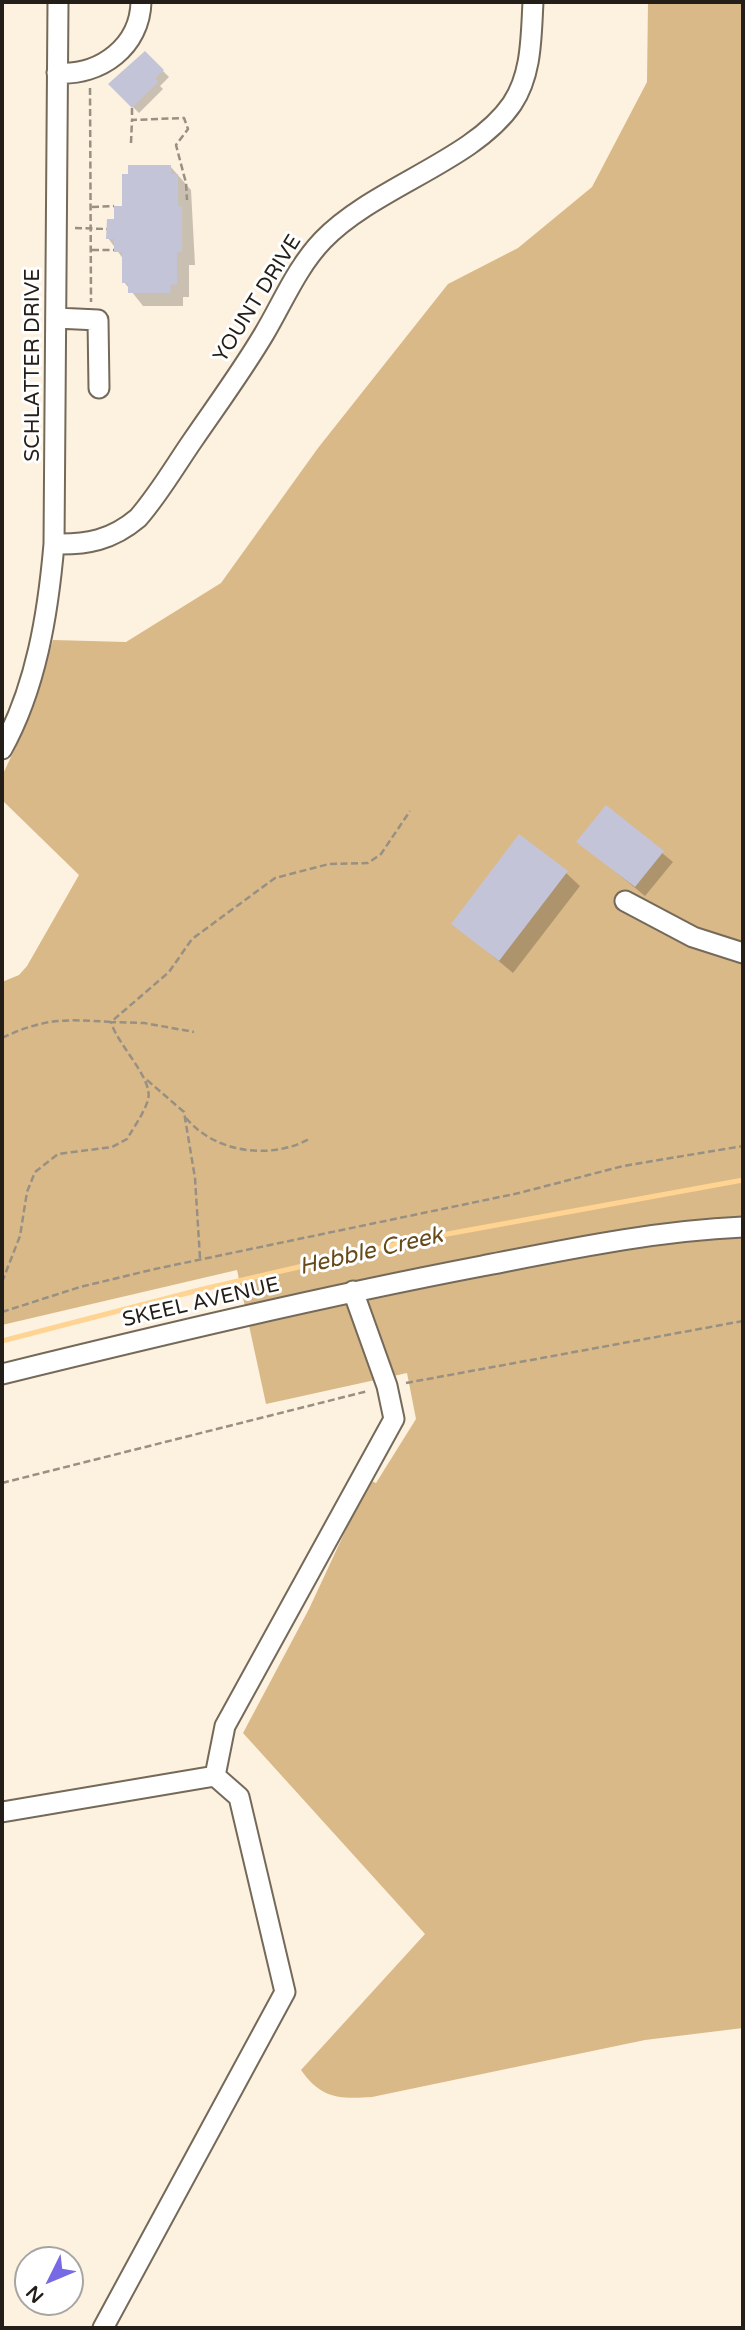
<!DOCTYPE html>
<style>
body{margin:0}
#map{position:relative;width:745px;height:2330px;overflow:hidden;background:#fdf1df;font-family:"Varela Round",sans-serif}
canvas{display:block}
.frame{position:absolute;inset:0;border:4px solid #231e18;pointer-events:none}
.north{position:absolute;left:14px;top:2246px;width:70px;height:70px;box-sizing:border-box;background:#fff;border:2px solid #a7a5a3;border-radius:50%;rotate:227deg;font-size:19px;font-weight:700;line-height:28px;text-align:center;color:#231e18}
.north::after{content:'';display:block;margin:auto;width:24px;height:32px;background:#7869e4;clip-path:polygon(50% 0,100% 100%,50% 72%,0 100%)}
</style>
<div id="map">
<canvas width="745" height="2330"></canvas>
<div class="frame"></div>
<div class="north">N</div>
</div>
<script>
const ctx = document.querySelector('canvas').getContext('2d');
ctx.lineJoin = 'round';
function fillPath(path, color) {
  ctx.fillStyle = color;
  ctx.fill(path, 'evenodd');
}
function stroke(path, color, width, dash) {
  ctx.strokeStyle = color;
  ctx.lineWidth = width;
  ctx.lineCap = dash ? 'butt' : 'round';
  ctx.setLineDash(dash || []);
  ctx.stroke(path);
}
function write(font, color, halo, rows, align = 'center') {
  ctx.font = font + ' "Varela Round",sans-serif';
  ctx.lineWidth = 6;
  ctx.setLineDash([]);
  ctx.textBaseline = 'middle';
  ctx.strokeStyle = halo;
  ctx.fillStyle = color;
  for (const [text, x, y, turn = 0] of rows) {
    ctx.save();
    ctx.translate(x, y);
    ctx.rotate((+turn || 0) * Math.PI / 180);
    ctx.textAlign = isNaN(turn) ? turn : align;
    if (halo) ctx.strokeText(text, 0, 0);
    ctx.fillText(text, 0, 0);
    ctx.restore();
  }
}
fillPath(new Path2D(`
 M648,2h95v2026l-98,12 -273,57c-32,2 -51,2 -71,-27l124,-136 -182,-201 66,-124 60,-129 7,3 40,-64 -9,-46 -141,31 -29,-134 -235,55v-343l17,-7 8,-9 52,-91 -77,-75v-24l23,-49 28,-87 73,2 95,-59 97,-135 130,-164 70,-36 74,-61 55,-105z`), '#dab988');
fillPath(new Path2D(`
 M145,53l24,24 -9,9 3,3 -24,24 -29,-29z
 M170,166l21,24 4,75h-6v32h-6v9h-40l-19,-24v-22l-16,-22 16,-30z
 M606,807l67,55 -28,34 -66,-54z
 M566,873l14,13 -67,87 -60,-50z`), '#0003');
stroke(new Path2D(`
 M2,1341l197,-51 221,-51 323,-59`), '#ffd391', 5);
fillPath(new Path2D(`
 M145,51l19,19 -9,8 3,4 -26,26 -24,-24z
 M128,165h43v9h7v32h4v46h-5v32l-6,1 -1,8h-42v-10h-6v-31h-8v-13h-8l1,-20h7v-13h8v-32h6z
 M606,805l58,46 -29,36 -59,-45z
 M519,834l49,37 -69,90 -48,-37z`), '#c4c4d8');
const minor = new Path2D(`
 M57,73c44,3 83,-27 84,-71
 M56,318l42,2 1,68
 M54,544c33,1 58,-4 84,-26 21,-24 37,-52 55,-78 24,-35 49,-69 71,-106 19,-32 33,-67 59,-94 51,-53 150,-79 189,-136 20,-30 19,-67 21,-102
 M2,749c34,-61 46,-135 52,-205l4,-542
 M625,901l68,36 50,16
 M2,1374c159,-39 318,-77 480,-108 87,-17 172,-35 261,-39
 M215,1776l10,-50 169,-307 -7,-33 -34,-95
 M2,1812l213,-36 24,21 46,195 -182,336`);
stroke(minor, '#756a5a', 23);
stroke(new Path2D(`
 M90,88l1,214
 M132,108v11
 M131,143l1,-23 52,-2 4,11 -12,16 10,38 1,17
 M92,207l22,-1
 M75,228l32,1
 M92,250h22
 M2,1038c42,-20 63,-19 109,-16l58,-50 23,-33 83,-61 54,-14 39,-1 13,-9 29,-43
 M147,1080l37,32 11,66 5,80
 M186,1118c30,36 87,42 125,20
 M2,1282l18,-46 7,-44 8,-20 23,-18 54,-7 15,-8c7,-12 17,-26 21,-39 6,-21 -30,-54 -37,-78l33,1 50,9
 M2,1312l78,-25 75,-18 364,-76 104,-27 120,-20
 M406,1383l337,-62
 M2,1483l366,-92`), '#989083', 2.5, [7, 3.5]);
stroke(minor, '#fff', 19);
write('21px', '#231e18', '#fff', [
 ["YOUNT DRIVE",258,299,-58],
 ["SCHLATTER DRIVE",33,365,-90],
 ["SKEEL AVENUE",201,1303,-13]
]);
write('italic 23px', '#674a18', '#fff', [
 ["Hebble Creek",371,1252,-13]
]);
</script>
